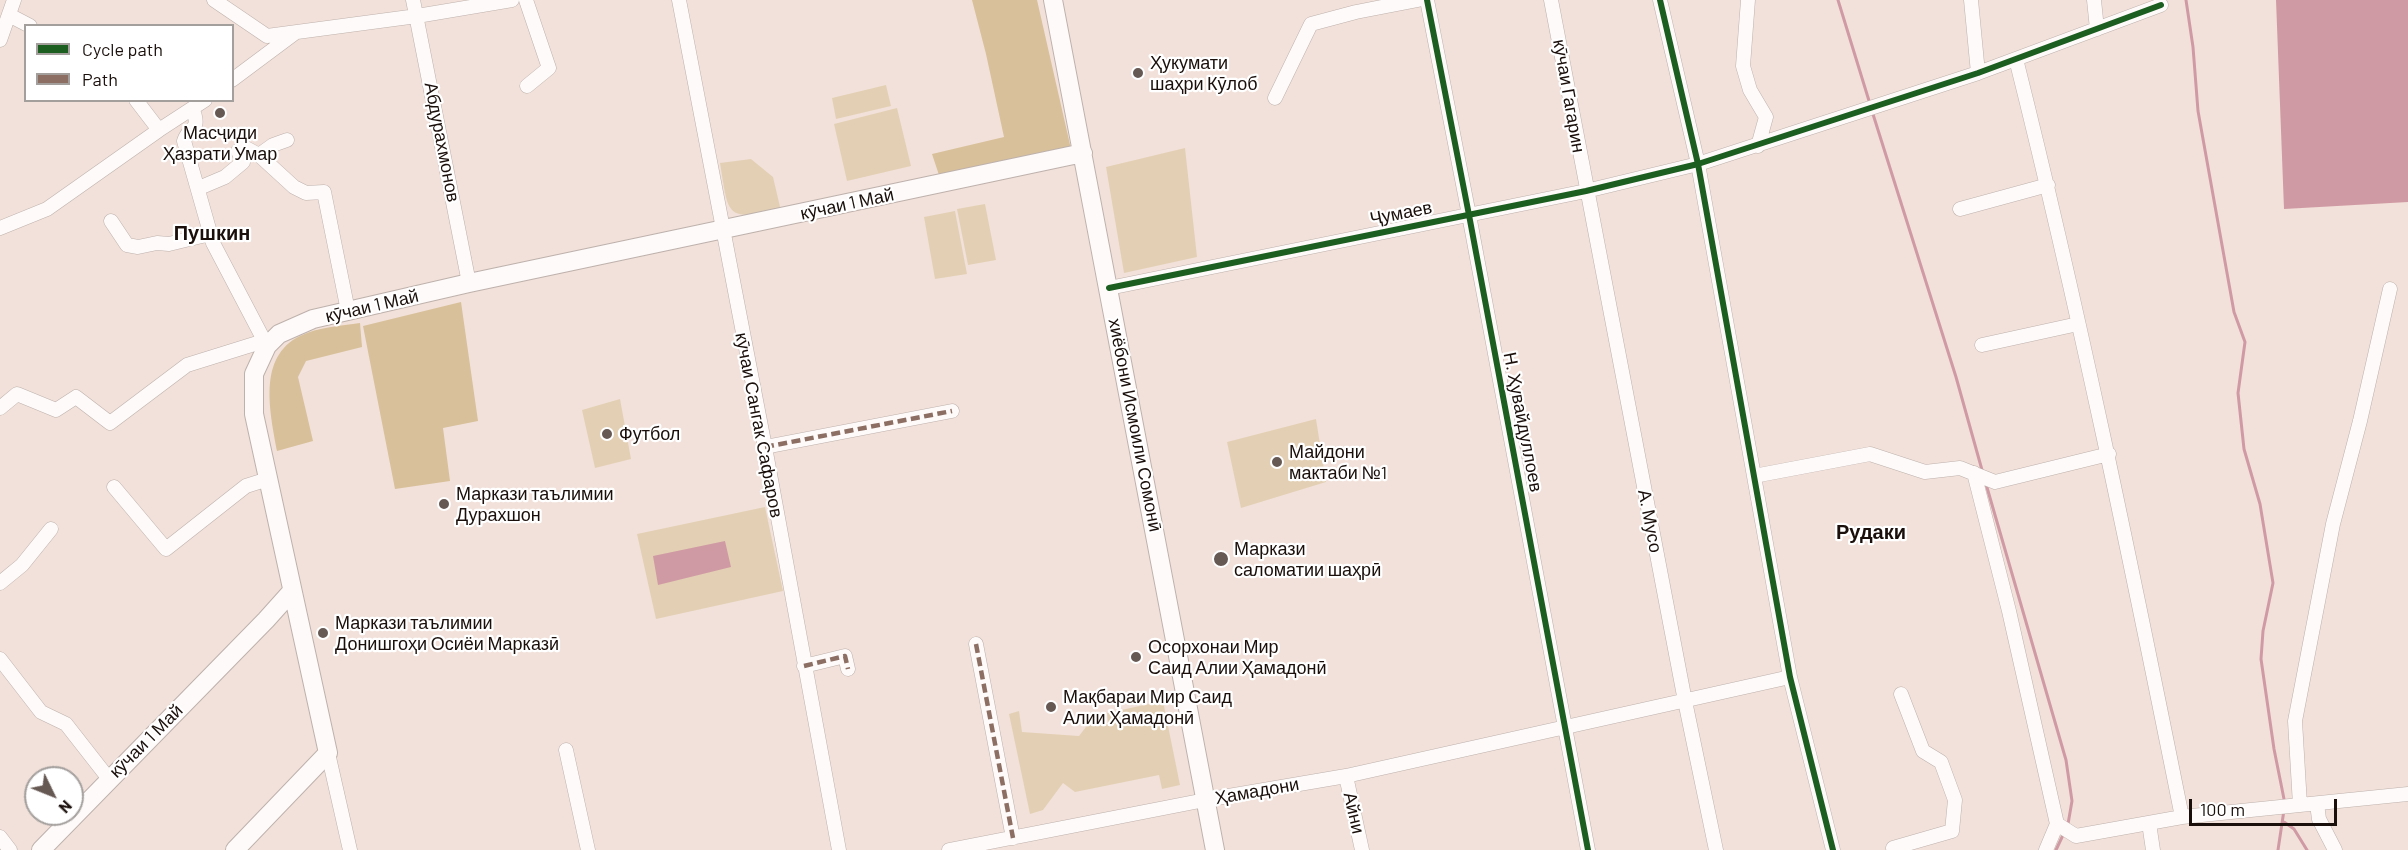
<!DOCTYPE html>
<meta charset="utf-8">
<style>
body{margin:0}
#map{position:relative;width:2408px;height:850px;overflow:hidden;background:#f2e1da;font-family:Barlow,sans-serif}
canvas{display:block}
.legend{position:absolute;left:24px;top:24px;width:210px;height:78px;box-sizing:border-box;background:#fff;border:2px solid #a39f9d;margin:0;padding:8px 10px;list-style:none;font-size:18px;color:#1a0f0b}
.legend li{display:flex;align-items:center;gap:12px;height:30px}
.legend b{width:30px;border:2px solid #a39f9d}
.north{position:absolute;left:24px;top:766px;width:60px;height:60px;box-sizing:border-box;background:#fff;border:2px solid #a39f9d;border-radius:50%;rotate:133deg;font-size:16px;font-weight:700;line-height:24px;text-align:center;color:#1a0f0b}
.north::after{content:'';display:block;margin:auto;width:21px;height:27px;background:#665853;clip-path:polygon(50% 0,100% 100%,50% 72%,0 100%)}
.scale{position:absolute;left:2189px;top:799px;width:148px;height:27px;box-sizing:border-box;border:3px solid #1a0f0b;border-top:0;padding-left:8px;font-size:18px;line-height:21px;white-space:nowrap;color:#1a0f0b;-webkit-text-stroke:4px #fff;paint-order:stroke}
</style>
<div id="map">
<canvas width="2408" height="850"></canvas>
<ul class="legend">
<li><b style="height:8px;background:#1b5e20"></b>Cycle path</li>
<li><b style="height:8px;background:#8d6e63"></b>Path</li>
</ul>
<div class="north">N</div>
<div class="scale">100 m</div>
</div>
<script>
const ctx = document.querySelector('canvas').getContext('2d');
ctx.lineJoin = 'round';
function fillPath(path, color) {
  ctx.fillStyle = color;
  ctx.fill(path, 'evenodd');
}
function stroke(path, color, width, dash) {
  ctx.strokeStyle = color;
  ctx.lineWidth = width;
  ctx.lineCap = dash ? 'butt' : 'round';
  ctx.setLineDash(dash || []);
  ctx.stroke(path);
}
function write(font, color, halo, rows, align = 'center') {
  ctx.font = font + ' Barlow,sans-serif';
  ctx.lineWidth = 4.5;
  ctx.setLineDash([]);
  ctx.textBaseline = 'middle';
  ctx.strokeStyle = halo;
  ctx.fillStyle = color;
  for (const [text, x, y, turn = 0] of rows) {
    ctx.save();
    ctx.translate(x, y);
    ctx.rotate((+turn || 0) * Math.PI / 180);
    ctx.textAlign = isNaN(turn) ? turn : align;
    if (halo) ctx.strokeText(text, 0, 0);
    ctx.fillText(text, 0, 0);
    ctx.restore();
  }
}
fillPath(new Path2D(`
 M886,85l5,21 -55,13 -4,-21z
 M897,108l14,58 -64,15 -13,-57z
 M1185,148l12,109 -73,16 -18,-106z
 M751,159l22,18 8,34c-56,9 -52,6 -61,-48z
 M985,204l11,56 -28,5 -11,-56z
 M955,211l12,63 -32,5 -11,-62z
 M620,399l11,60 -36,9 -13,-58z
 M1316,419l10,63 -85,26 -14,-66z
 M765,507l18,84 -127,28 -19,-85z
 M1163,701l17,84 -18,4 -3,-14 -84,17 -12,-9 -20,27 -13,4 -21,-100 10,-3 3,21 57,4 10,-13 19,1 -1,-11z`), '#e3d0b4');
fillPath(new Path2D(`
 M972,0h65l34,149 -132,26 -7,-21 72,-17 -18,-83z
 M461,302l17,119 -35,7 7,53 -55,8 -32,-163z
 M360,323l2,24 -56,14 -8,16 15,64 -36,10c-7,-39 -20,-94 23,-115 18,-9 41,-10 60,-13z`), '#d8c09a');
fillPath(new Path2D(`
 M2276,0h132v202l-124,7z
 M725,541l6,26 -73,18 -5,-29z`), '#d09aa4');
stroke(new Path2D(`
 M1838,0l32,104
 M2186,0l7,47 5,64 36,201 11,30 -7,51 6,56 16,55 13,79 -10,48 -2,28 13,90 11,55
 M1872,111l84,266 26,93
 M1986,484l80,276 6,41 -4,23
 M2284,822l10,7 13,21
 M2056,850l8,-17
 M2278,850l6,-40`), '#d09aa4', 3);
const minor = new Path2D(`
 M214,0l53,36 150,-20 95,-16
 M413,0l56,283
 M526,0l23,68 -22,18
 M679,0l86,447 74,403
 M1427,0l42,215 119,635
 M1551,0l134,701 31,149
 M1660,0l38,164 92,513 43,173
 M1748,0l-5,66 7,24 16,27 -8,29
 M1971,0l7,73
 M2094,0l3,29
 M9,15l21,11
 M0,40l14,-40
 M2016,59c63,251 115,504 166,758
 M232,80l63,-47
 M1275,98l36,-74 45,-12 62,-12
 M136,100l23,30
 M193,110c8,22 -4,15 -9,31l29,102 54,103
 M259,155l14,-10 14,-5
 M199,188l26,-11 18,-15 -5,-11 6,-4 15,8 35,32 12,6 18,-1 24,119
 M1960,209l88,-24
 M111,221l16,24 11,2 19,-4 12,1 41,-10
 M0,228l47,-19 112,-79 46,-30
 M1109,288l477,-97 112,-27 280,-91 183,-68
 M1982,345l96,-21
 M0,408l17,-14 39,16 20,-13 34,26 77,-58 77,-24
 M765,447l187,-36
 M1974,473l35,138 48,213 -11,26
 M1754,476l116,-22 55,18 35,-4 35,14 114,-28
 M114,487l52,62 80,-63 22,-7
 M0,583l22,-18 29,-36
 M976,644l37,194
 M0,659l41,53 25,12 43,55
 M804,666l41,-10 3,13
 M566,750l22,100
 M328,753l22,97
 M1346,776l16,74
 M2317,804l2,15 16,31
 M2300,805l-5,-84 38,-197 27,-103 30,-132
 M2149,823l4,27
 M2057,824l19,12 106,-19 226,-23
 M0,837l10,13
 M949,850l256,-50 141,-24 444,-99
 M1894,850l-1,-2 59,-17 3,-31 -14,-38 -18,-11 -22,-57`);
const major = new Path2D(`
 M1053,0l162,850
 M41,850l225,-230 26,-29
 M235,850l93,-97 -74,-339v-40l13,-28 12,-12 34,-15 156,-36 614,-130`);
stroke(minor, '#beb1ac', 15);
stroke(major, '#beb1ac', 20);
stroke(minor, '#fdfaf9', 14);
stroke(major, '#fdfaf9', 18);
stroke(new Path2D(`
 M765,447l187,-36
 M976,644l37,194
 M804,666l41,-10 3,13`), '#8d6e63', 4.5, [9, 4.5]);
stroke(new Path2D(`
 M1427,0l42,215 119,635
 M1660,0l38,164 92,513 43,173
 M1109,288l477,-97 112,-27 280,-91 183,-68`), '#1b5e20', 6);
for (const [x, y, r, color] of [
 [1138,73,6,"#665853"],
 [220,113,6,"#665853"],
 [607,434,6,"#665853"],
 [1277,462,6,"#665853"],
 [444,504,6,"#665853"],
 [1221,559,8,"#665853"],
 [323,633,6,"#665853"],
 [1136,657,6,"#665853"],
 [1051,707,6,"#665853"]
]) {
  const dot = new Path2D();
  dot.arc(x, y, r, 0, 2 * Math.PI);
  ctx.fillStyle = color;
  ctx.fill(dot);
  stroke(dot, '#fff', 2);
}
write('18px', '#1a0f0b', '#fff', [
 ["Ҳукумати",1150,63],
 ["шаҳри Кӯлоб",1150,84],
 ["Масҷиди",220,133,"center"],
 ["Ҳазрати Умар",220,154,"center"],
 ["Футбол",619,434],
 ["Майдони",1289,452],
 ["мактаби №1",1289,473],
 ["Маркази таълимии",456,494],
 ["Дурахшон",456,515],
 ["Маркази",1234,549],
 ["саломатии шаҳрӣ",1234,570],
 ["Маркази таълимии",335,623],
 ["Донишгоҳи Осиёи Марказӣ",335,644],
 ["Осорхонаи Мир",1148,647],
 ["Саид Алии Ҳамадонӣ",1148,668],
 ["Мақбараи Мир Саид",1063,697],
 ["Алии Ҳамадонӣ",1063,718]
], 'left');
write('18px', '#1a0f0b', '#fff', [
 ["кӯчаи Гагарин",1569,96,80],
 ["Абдурахмонов",442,142,79],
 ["кӯчаи 1 Май",847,204,-12],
 ["Ҷумаев",1401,213,-11],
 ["кӯчаи 1 Май",372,306,-13],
 ["Н. Ҳувайдуллоев",1523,422,79],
 ["кӯчаи Сангак Сафаров",759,425,79],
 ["хиёбони Исмоили Сомонӣ",1135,425,79],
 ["А. Мусо",1650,521,79],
 ["кӯчаи 1 Май",146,741,-45],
 ["Ҳамадони",1257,791,-10],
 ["Айни",1354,813,77]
]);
write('bold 20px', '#1a0f0b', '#fff', [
 ["Пушкин",212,233],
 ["Рудаки",1871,532]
]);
</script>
